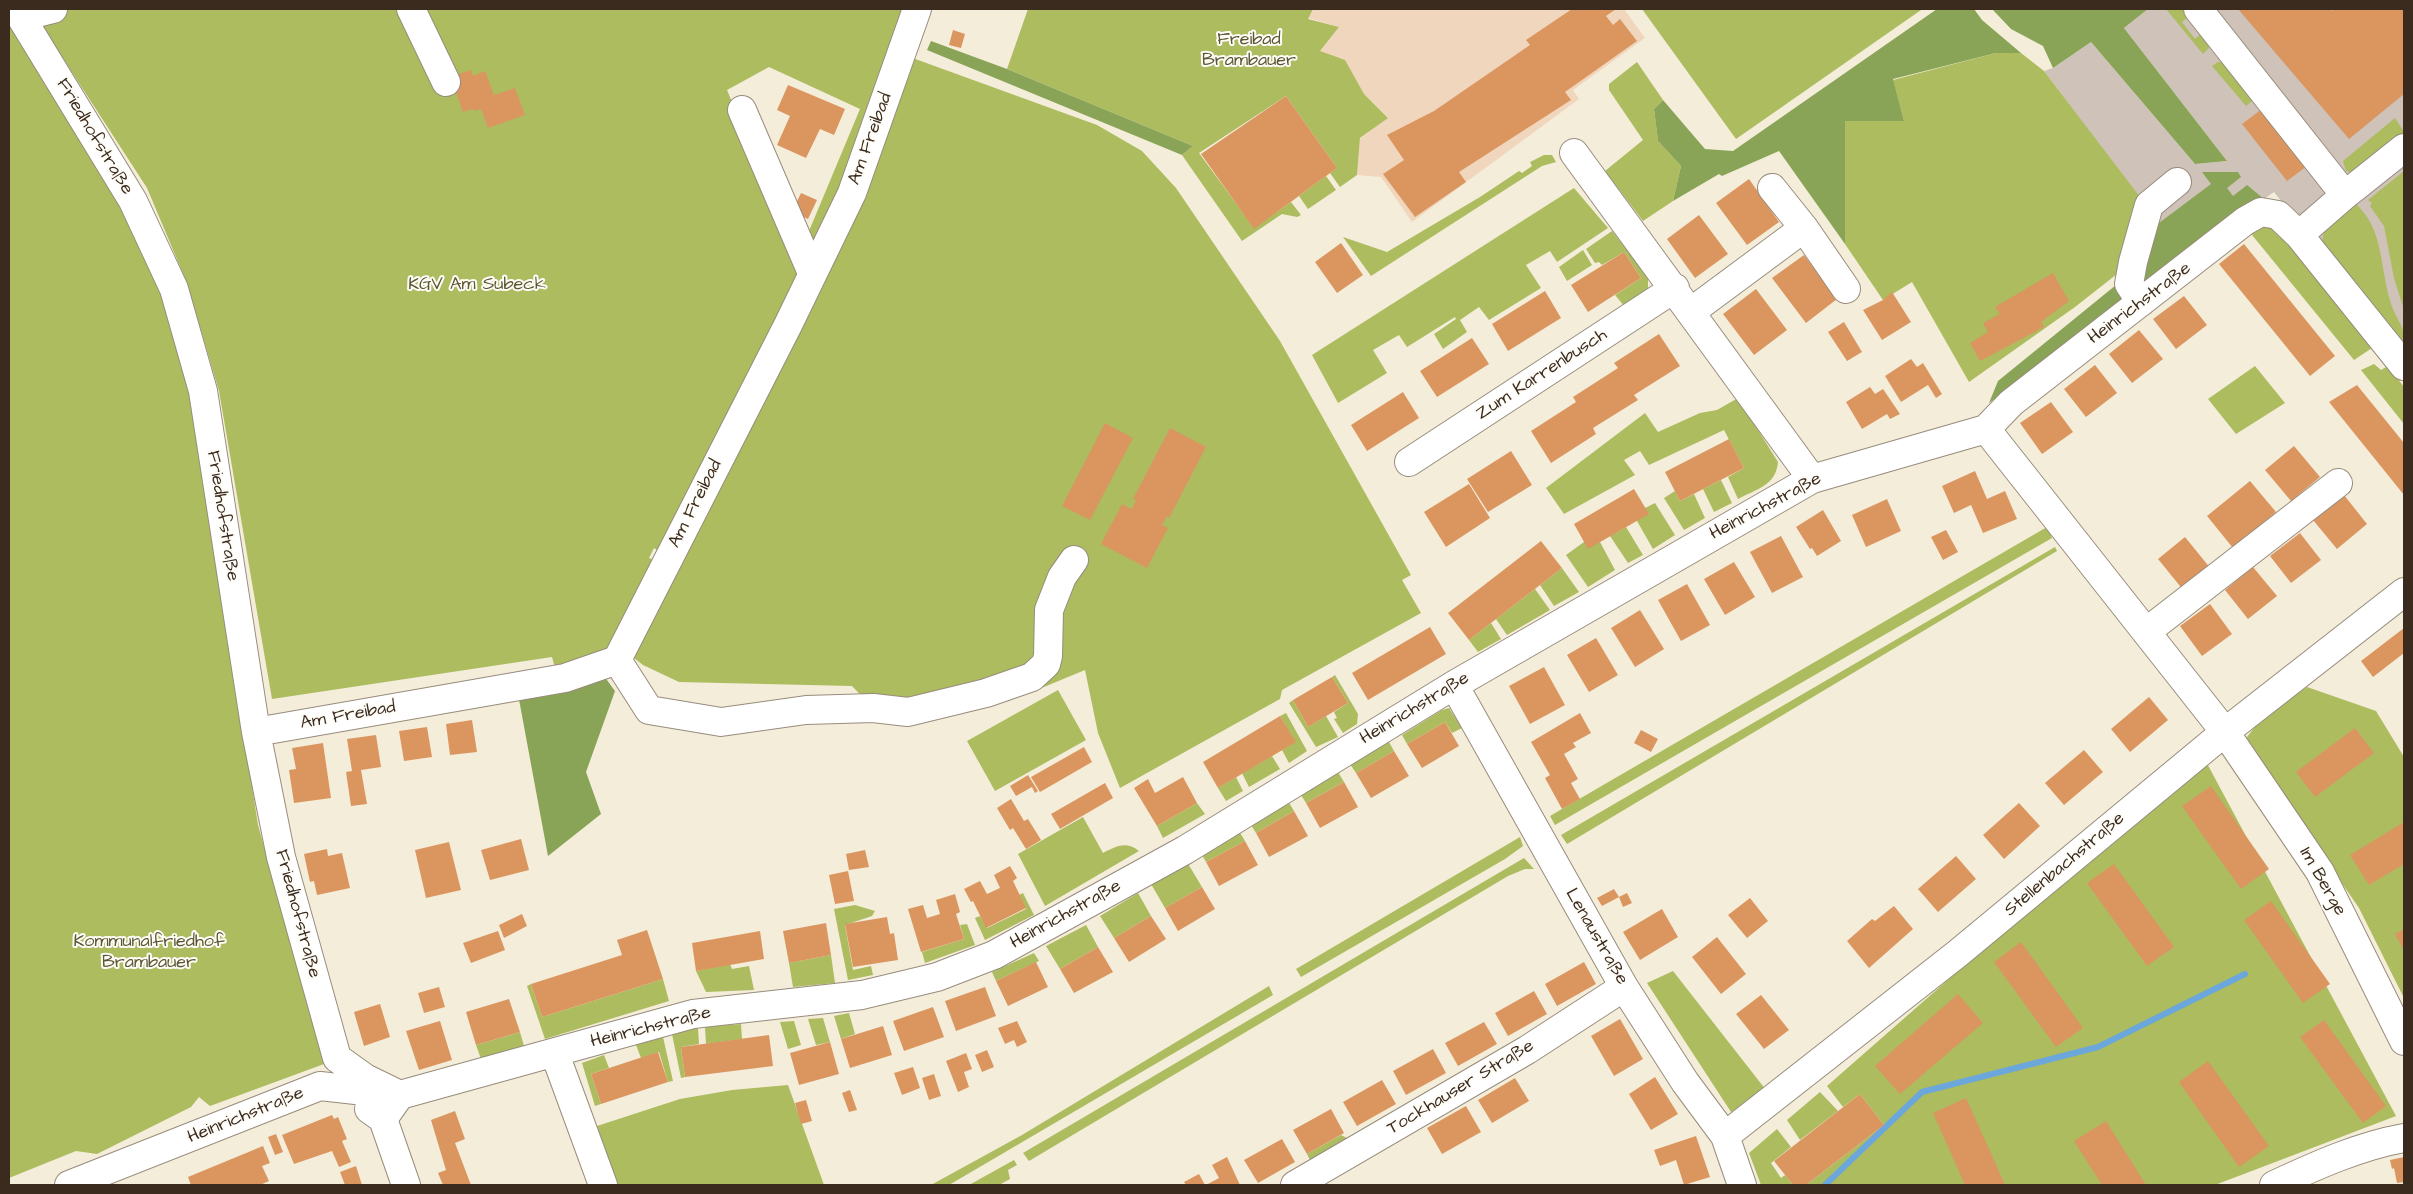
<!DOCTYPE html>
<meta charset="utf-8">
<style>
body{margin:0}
#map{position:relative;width:2413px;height:1194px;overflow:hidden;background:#f4edda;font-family:"Architects Daughter",sans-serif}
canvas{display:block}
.frame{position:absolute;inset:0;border:10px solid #3b2a1e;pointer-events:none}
</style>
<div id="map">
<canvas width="2413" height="1194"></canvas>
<div class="frame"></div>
</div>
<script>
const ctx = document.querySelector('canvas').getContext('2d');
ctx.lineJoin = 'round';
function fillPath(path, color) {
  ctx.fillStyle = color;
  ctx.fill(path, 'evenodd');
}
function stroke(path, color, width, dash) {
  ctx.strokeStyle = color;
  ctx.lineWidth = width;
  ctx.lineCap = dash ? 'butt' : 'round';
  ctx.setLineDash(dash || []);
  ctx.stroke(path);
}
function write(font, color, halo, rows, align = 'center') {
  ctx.font = font + ' "Architects Daughter",sans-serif';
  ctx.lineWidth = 4;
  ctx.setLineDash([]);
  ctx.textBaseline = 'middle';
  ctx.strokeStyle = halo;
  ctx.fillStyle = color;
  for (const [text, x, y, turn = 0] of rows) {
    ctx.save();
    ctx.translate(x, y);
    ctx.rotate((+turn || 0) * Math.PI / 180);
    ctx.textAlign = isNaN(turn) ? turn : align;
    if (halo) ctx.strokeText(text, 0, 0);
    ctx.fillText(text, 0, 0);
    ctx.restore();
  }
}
fillPath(new Path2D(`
 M1313,9h311l21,29 -72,52 6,9 -167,123 -31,-45 -24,-2 3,-36 28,-22 -24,-23 -9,-15 -35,-28 19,-24 -31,-9z`), '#f0d6bc');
fillPath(new Path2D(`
 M2148,9h256v345l-130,-162 -91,63 -139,-184 9,-3 38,-26 104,122 32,-3 -103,-133z`), '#cec2b9');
fillPath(new Path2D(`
 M31,9h878l-93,245 -12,-11 56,-134 -91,-42 -42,23 77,185 -142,279 -8,-6 -5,10 9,4 -52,91 -50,19 -4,-15 -280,42 -53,-308 -32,-108 -40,-95z
 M1028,9h285l-5,10 31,8 -19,24 25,9 19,34 24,24 -28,20 -3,37 -17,12 -10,-14 7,-5 -51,-72 -87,57 55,75 37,-26 10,13 -4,2 -15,-3 -40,27 -60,-86 11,-9 -186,-77z
 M1642,9h278l1,1 -185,129z
 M2166,9h19l5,6 -8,7 13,17 7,-6 4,3 3,12 -6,6z
 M9,14l84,141 59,112 34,97 72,461 66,239 -114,42 -11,-9 -8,10 -94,47 -21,-3 -67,27z
 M1996,53h25l23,18 96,126 -23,77 -42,33 -106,75 -57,-100 -29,18 -38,-56v-123h59l-11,-41z
 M907,56l190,69 45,26 34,37 104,153 131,234 -9,5 19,33 -139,77 -2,9 -160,89 -22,-55 -13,-63 -41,17 -136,25 -35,-4 -21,-22 -173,-4 -36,-17 -9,-7v-17z
 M1637,62l26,38 -9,9 4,32 23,25 -8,35 -30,20 -38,-50 38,-31 -34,-50v-6z
 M2218,62h9l29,36 -10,8 -34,-40z
 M2395,118l9,14 -50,41 -8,-2 -3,-10z
 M1544,155h8l4,7 -14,4 -171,110 -28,-39 44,15 93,-55 39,-26 3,2 10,-7 -2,-4z
 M2404,171v139l-10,-32 -10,-52 -14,-20 2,-3 -4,-3z
 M1326,176l10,14 -28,19 -9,-13z
 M1574,188l34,40 -51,34 -7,-11 -24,14 15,23 -52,32 -10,-13 -19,13 7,12 -24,17 -9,-15 22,-15 -1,-2 -48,30 -8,-12 -26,15 14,23 -49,30 -26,-48z
 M2356,203c4,6 11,12 14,19 14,26 12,59 23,87 4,10 11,18 11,29l-8,6 -74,-100 2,-16z
 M2259,223l15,4 98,121 -18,12 -106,-130z
 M1612,231l36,46v13l-23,17 -10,-12 26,-17 -17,-26 -22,13 -3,-3 -4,1 -9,-14z
 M1583,250l9,15 -25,16 -8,-14z
 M2374,364l7,6 7,-4 16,21v37l-43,-54z
 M2255,366l30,37 -49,31 -28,-35z
 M1738,398l40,64c-2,24 -22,27 -40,37l-10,-22 16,-9 -20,-38 -75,35 -9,-14 -16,9 11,15 -71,39 -18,-26 99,-75 13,19 42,-19 17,-3z
 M1721,480l11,23 -18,9 -11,-23z
 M1675,491l5,10 14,-7 11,24 -21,12 -20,-32z
 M1655,503l20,32 -22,14 -16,-28 8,-13z
 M1626,527l17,28 -15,8 -18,-27z
 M2047,527l5,11 -497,287 -5,-9 12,-7z
 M1584,542h16l15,28 -27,17 -22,-32z
 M2055,547l2,4 -490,293 -6,-9z
 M1562,568l17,24 -25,14 -14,-21z
 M1535,589l15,21 -43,25 -11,-16z
 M1491,623l10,16 -23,13 -9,-12z
 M1335,675l23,39 -1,10 -14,9 -9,-14 3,-1 -3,-6 14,-9 -16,-26z
 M2307,687l69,24 28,46v241l-45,-90 -90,-131 -19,-23 -3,-17 14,-18z
 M1058,690l28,50 -91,51 -28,-50z
 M1293,700l15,27 18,-11 12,21 -22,10 -27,-44z
 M1449,708l13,20 -10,5 -7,-11 -38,22 -5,-9 40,-25z
 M1286,713l21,38 -18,12 -7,-13 13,-8 -15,-26z
 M1389,742l5,9 -38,22 -6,-9z
 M1272,756l8,13 -31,18 -7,-14z
 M2203,756l193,360 -181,69h-409l78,-60 -24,-31 -17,13 -16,-21z
 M1338,772l6,10 -38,21 -5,-8z
 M1236,777l7,14 -17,10 -8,-13z
 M1288,801l6,10 -38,22 -5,-8z
 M1197,803l8,11 -42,24 -6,-12z
 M1083,817l20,36c14,-7 23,-12 36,-2l-94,55 -27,-52z
 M1239,831l6,10 -39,21 -5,-9z
 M1520,837l3,9 -18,13 -204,118 -5,-8z
 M1524,858l10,11h-9l-17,7 -479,285 -6,-8z
 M1187,862l15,25 -37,21 -14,-24z
 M1023,893l11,22 -49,25 -10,-22 5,-2 7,12 39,-19 -7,-14z
 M1138,893l13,23 -37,22 -14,-22z
 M855,905l20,6 -3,5 -27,9 8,45 18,-4 2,9 -25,5 -14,-71z
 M967,924l8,21 -50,18 -3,-11 42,-13 -4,-14z
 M1086,925l12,22 -38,22 -14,-23z
 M1034,953l5,8 -43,20 -4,-9z
 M831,955l4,28 -42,4 -4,-24z
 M730,964l2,5 17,-3 5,24 -48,2 -10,-21z
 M1673,971l93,119 -35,22 -84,-129z
 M663,979l6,22 -124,38 -18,-53 4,-2 11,33z
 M1269,986l4,9 -324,190h-18l91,-50z
 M849,1013l6,21 -14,5 -7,-23z
 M823,1018l7,24 -14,3 -8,-26z
 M794,1021l7,24 -13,4 -8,-27z
 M741,1024l1,15 -36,5 -1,-17z
 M698,1028l1,16 -18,3 4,30 -4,1 -9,-44z
 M520,1032l4,14 -43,13 -5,-14z
 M663,1037l10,44 -5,1 -9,-30 -18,6 -5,-13z
 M604,1055l5,13 -18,6 10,30 -6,2 -13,-43z
 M788,1085l36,100h-206l-21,-59 83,-27 52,-9z
 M1820,1092l18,19 -38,29 -13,-20z
 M1777,1129l14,18 -20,16 10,15 4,-3 8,10h-32l-12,-32z
 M1341,1135l8,4 -38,23 -4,-8z
 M1014,1160l3,5 -9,5 2,9 -11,6h-30z`), '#acbc5f');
fillPath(new Path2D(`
 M1937,9h37l8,11 39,33h-25l-103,26 11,42h-59v123l-66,-93 -57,25 -3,-2 -46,27 8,-35 -23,-25 -4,-32 9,-9 42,49 28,2z
 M1992,9h156l-24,19 103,133 -32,3 -104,-122 -38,26 -10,-22 -32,-17z
 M931,41l76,28 186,77 -11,9 -255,-105z
 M2202,172h36l3,5 -14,11 6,8 14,-11 17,14 -114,90 -16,-4 12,-44 13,-18 52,-39z
 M2116,285l8,16 -135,102 9,-22z
 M604,676l11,15 -29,81 15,42 -53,42 -30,-162z`), '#89a456');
stroke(new Path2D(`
 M1825,1185l97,-93 176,-45 147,-73`), '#6ca7dc', 6);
fillPath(new Path2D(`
 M1572,9h44l-10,7 7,9 7,-6 17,22 -72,51 6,8 -112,72 7,10 -51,35 -32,-43 21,-14 -17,-25 47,-24 96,-66 -4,-5z
 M2238,9h92l2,2 2,-2h70v85l-55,45z
 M953,30l12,4 -4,14 -12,-3z
 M471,70l2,6 12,-5 9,24 21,-7 10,27 -37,13 -7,-19 -7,2 -1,-2 -10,3 -8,-22 -2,-14z
 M788,85l57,24 -11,26 -14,-6 -14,29 -29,-13 13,-29 -13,-6z
 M1286,96l51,72 -83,61 -53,-75z
 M2266,106l45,57 -24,18 -45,-57z
 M1749,179l30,43 -32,23 -31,-42z
 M801,193l16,7 -9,19 -16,-7z
 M1699,215l29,39 -33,24 -28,-39z
 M1341,243l22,32 -26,18 -22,-31z
 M2244,244l91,112 -25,20 -91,-112z
 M1624,252l17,26 -53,34 -17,-27z
 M1804,255l33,44 -31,24 -34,-45z
 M2053,273l16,28 -28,21 3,5 -64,34 -10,-18 18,-11 -5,-9 17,-9 -5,-7z
 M1756,289l31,41 -33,25 -31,-41z
 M1545,291l16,27 -53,33 -16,-27z
 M1892,292l19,30 -29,18 -19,-30 20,-10z
 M2184,296l23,29 -31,24 -23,-30z
 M1844,322l18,30 -15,9 -19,-29z
 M2139,330l24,29 -31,24 -23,-29z
 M1659,334l21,32 -46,29 4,5 -45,28 3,6 -45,29 -20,-32 45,-29 -3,-5 45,-29 -4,-5z
 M1472,338l17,26 -52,33 -17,-26z
 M1911,359l6,8 6,-4 19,31 -6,4 -8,-13 -27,17 -16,-26z
 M2095,365l22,28 -31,24 -22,-28z
 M2357,385l47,58v52l-75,-93z
 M1870,387l5,7 8,-5 17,25 -10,5 -3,-5 -25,15 -16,-27z
 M1403,392l16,26 -52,33 -16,-26z
 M2051,402l22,30 -31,22 -22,-31z
 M1105,423l28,15 -43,82 -28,-14z
 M1170,428l36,19 -37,71 -2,-2 -5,9 6,3 -21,40 -46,-24 21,-40 10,5 4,-9 -3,-1z
 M1729,439l15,29 -64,33 -15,-29z
 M2294,446l26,31 -29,24 -26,-31z
 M1511,451l21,34 -44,27 -21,-33z
 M1975,471l12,28 18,-8 12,28 -34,14 -12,-28 -17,8 -12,-27z
 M2250,481l26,31 -43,36 -26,-32z
 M1469,484l21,34 -44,29 -22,-35z
 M1634,489l15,25 -61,35 -14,-25z
 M2344,495l23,29 -30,25 -24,-29z
 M1887,499l14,32 -35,16 -14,-32z
 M1823,510l18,31 -24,15 -5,-8 -2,1 -14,-22z
 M1946,530l12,22 -15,8 -12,-23z
 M2300,533l21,27 -30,23 -21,-27z
 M1781,536l22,41 -31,16 -22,-41z
 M2185,537l26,32 -27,22 -26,-32z
 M1541,541l21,27 -93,72 -21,-27z
 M1734,562l21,35 -30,18 -21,-36z
 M2253,567l24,29 -29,23 -23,-29z
 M1687,584l23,41 -29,16 -23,-41z
 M2210,604l22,30 -30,22 -22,-30z
 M1640,610l24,39 -29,18 -24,-39z
 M1430,627l16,27 -78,46 -16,-27z
 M2404,628v25l-31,24 -12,-16z
 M1596,638l22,37 -29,17 -22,-37z
 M1544,667l21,38 -35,19 -21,-38z
 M1332,677l16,26 -40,24 -15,-27z
 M2149,697l19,23 -38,32 -19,-23z
 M1580,713l11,20 -18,10 3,4 -12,7 14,25 -7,4 9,16 -18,10 -17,-31 5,-3 -19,-33z
 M1280,716l16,26 -78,46 -15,-26z
 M472,720l5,32 -27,3 -4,-31z
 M1445,722l14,24 -37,22 -15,-24z
 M427,727l5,30 -28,4 -5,-30z
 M2355,728l19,25 -59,44 -19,-25z
 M1641,730l17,9 -7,13 -17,-9z
 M376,735l5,32 -20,3 6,34 -16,2 -5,-34 6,-1 -5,-32z
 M323,743l8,55 -37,5 -5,-33 7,-1 -4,-21z
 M1084,747l8,15 -52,30 -9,-15z
 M2084,750l19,22 -39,33 -19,-22z
 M1394,751l15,25 -38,22 -15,-25z
 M1028,775l10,16 -3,2 -3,-6 -16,9 -6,-10z
 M1183,777l14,26 -40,23 -23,-38 14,-9 7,14z
 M1344,782l14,25 -38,21 -14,-25z
 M1105,783l8,15 -53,31 -9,-15z
 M2211,786l58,83 -28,20 -59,-83z
 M1011,799l13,22 4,-2 13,21 -15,9 -13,-21 -3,2 -13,-22z
 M2019,803l21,23 -36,33 -21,-24z
 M1294,811l14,25 -39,21 -13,-24z
 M2404,822v42l-35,21 -19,-30z
 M521,839l8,31 -39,10 -9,-30z
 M1245,841l13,24 -39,21 -13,-24z
 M449,842l12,48 -35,8 -11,-48z
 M327,849l1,7 14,-3 8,35 -33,7 -3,-14 -4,1 -6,-28z
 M865,850l4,17 -20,3 -3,-16z
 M1956,856l20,23 -38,33 -20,-23z
 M2114,864l60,83 -27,19 -60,-83z
 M1010,866l7,12 -4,3 13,27 -40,20 -13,-27 -2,1 -7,-13 16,-8 7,13 13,-6 -6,-13z
 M848,871l6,30 -19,3 -6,-29z
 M1202,887l13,22 -37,22 -13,-23z
 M1614,889l5,8 -17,9 -5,-8z
 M1627,893l5,10 -9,4 -4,-10z
 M955,894l5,18 -4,2 8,25 -43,13 -13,-43 15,-4 4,13 13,-4 -4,-14z
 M1750,898l18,23 -21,17 -19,-23z
 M2271,901l59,83 -27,19 -59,-83z
 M1894,906l19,23 -44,39 -22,-27 25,-22 3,2z
 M1662,909l16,28 -38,23 -17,-28z
 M522,914l5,12 -23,12 -5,-13z
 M1151,916l15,23 -37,23 -15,-24z
 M887,917l3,17 4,-1 4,27 -45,7 -8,-43z
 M826,923l5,32 -42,8 -6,-32z
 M2404,929v22l-9,-17z
 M647,930l16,49 -121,38 -11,-33 91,-29 -5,-15z
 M498,931l7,19 -34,13 -8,-20z
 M760,931l4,28 -68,12 -4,-28z
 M1717,937l29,37 -25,20 -29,-37z
 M2021,942l62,86 -27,19 -62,-85z
 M1098,947l15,25 -39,21 -14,-24z
 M1036,962l12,25 -40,19 -12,-25z
 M1584,962l12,22 -39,22 -12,-22z
 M439,987l6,20 -21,6 -6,-20z
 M985,987l11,29 -40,15 -11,-30z
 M1534,991l13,23 -39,22 -13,-23z
 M1958,994l25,29 -83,71 -25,-28z
 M1761,995l28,35 -25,19 -28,-35z
 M509,999l11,33 -44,13 -10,-33z
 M380,1004l10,33 -26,9 -10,-34z
 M933,1007l11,30 -40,14 -11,-30z
 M1620,1019l23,40 -29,17 -23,-40z
 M2324,1020l62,86 -23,17 -63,-86z
 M440,1021l12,39 -33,10 -13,-39z
 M1017,1021l10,21 -10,5 -3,-7 -9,4 -7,-16z
 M1484,1022l13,22 -39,22 -13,-23z
 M883,1026l9,29 -42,13 -9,-29z
 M769,1035l4,31 -88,11 -4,-30z
 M830,1042l9,32 -40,11 -9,-32z
 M1433,1049l13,24 -40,22 -13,-24z
 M987,1050l7,17 -12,5 -7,-17z
 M658,1052l10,30 -67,22 -10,-30z
 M966,1053l6,16 -8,3 5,15 -11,5 -12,-31z
 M2208,1061l61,85 -30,21 -60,-85z
 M913,1067l7,21 -18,7 -8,-22z
 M934,1074l7,22 -12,4 -7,-22z
 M1655,1077l23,37 -27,16 -22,-36z
 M1515,1078l14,23 -37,22 -14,-23z
 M1382,1080l14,24 -39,22 -14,-24z
 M850,1090l7,20 -8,2 -7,-19z
 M1860,1094l24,31 -78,60h-13l-19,-24z
 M1966,1098l23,51 16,36h-40l-32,-72z
 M806,1100l6,21 -11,3 -6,-21z
 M1466,1106l15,26 -39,22 -15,-26z
 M1331,1109l13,24 -37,21 -14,-24z
 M455,1111l10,28 -10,4 16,42h-28l-5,-12 8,-3 -15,-50z
 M332,1115l2,4 4,-2 9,22 -5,2 9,21 -12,5 -7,-16 -38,13 -12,-29z
 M2106,1121l28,45 12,19h-44l-28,-44z
 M276,1134l7,18 -8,3 -7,-18z
 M1696,1136l14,41 -26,8 -8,-25 -16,6 -6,-16z
 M1282,1139l13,23 -37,21 -14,-23z
 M263,1146l7,17 -8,3 7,15 -9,4h-69l-3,-8z
 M1227,1157l13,28h-34l13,-7 -7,-13z
 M2404,1157v25l-7,1 -3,-15 -2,1 -2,-9z
 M356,1166l6,19h-17l-5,-13z
 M1199,1174l6,11h-19l-2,-3z`), '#db9660');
const minor = new Path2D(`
 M16,9l117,192 41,88 29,102 53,341 25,125 56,201 28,20 35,17 -17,24
 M411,9l35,73
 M2198,9l147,186
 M21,17l32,-8
 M742,110l70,163
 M1574,153l238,326
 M1772,188l32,40 42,61
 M2299,235l46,-40 59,-47
 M2141,302l-12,-18 4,-22 16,-57 28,-23
 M1692,311l112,-83
 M1986,429l239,303 95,140 84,169
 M1409,462l266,-174
 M2146,632l192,-149
 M617,660l32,50 72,12 85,-12 67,-2 35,4 78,-19 46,-16 14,-13 2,-8 1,-46 13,-33 12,-17
 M1454,685l170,302 61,95 40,54 17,49
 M256,732l309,-54 52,-18 171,-335 64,-132 65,-184
 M555,1054l48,131
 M369,1109l14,10 23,66
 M1725,1136l232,-182 268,-222 179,-140
 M69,1185l251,-99 80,9 293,-81 169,-19 75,-18 57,-22 191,-105 269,-165 358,-206 174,-50 25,-26 234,-182 16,-9 17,3 21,20 105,131
 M1295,1185l232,-135 97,-63
 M2274,1185c41,-19 85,-39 130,-47`);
stroke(minor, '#988c7c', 30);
stroke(minor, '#fff', 28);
write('18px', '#5d5632', '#fdfcf7', [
 ["Freibad",1249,40],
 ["Brambauer",1249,61],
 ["KGV Am Subeck",477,285],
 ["Kommunalfriedhof",149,942],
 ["Brambauer",149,963]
]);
write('18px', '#3b2a1e', '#fdfcf7', [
 ["Friedhofstraße",94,137,59],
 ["Am Freibad",871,139,-70],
 ["Heinrichstraße",2140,304,-37],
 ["Zum Karrenbusch",1542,375,-33],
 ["Am Freibad",696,504,-63],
 ["Heinrichstraße",1766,507,-28],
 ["Friedhofstraße",222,516,81],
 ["Heinrichstraße",1415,709,-31],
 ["Am Freibad",348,716,-10],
 ["Stellenbachstraße",2065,865,-40],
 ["Im Berge",2322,882,60],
 ["Friedhofstraße",297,914,75],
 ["Heinrichstraße",1066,915,-29],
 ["Lenaustraße",1596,937,60],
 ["Heinrichstraße",651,1028,-14],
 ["Tockhauser Straße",1461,1088,-31],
 ["Heinrichstraße",246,1116,-22]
]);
</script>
